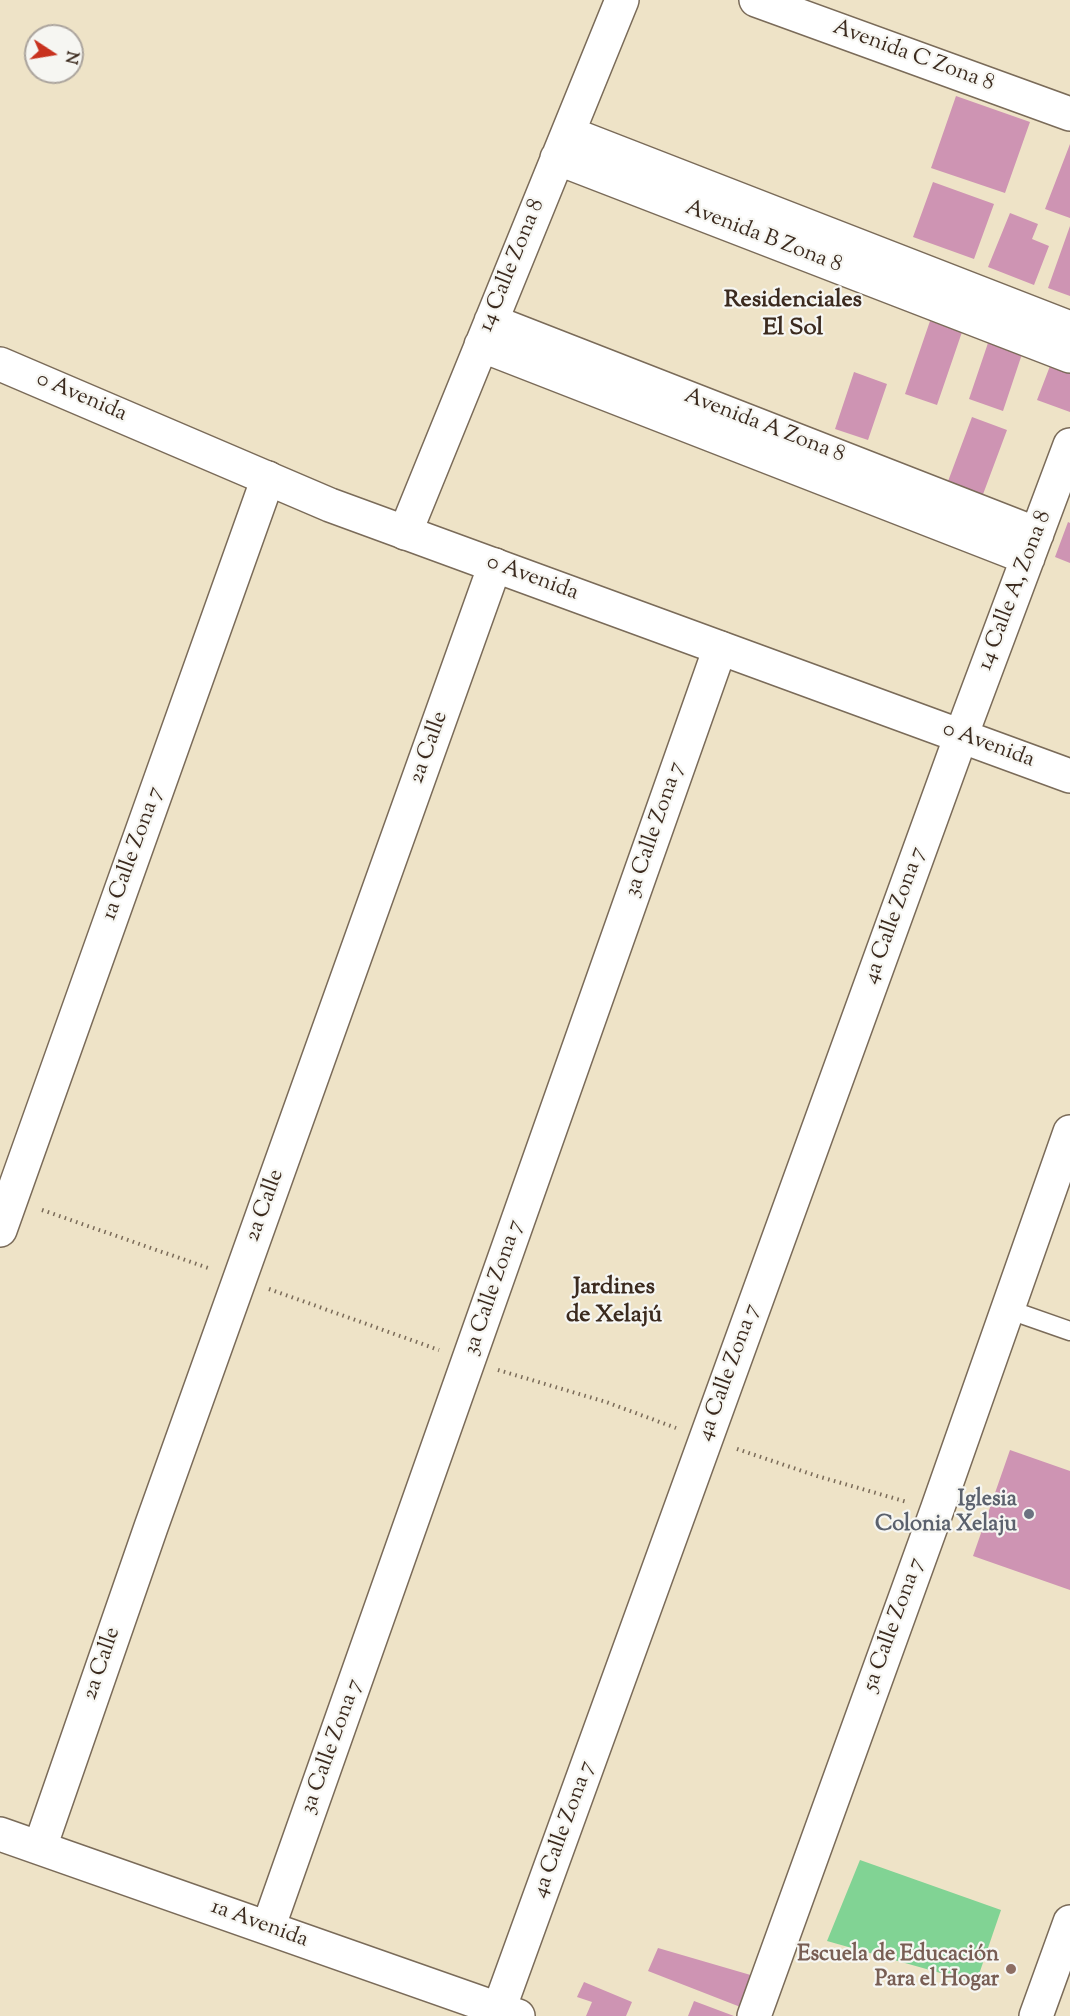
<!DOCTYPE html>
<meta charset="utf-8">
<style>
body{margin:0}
#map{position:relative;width:1070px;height:2016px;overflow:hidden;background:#eee3c7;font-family:"Sorts Mill Goudy",serif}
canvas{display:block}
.north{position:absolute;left:24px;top:24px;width:60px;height:60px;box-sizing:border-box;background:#f6f6f2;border:2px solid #aba49d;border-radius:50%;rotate:102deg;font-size:16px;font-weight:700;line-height:24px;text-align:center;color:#3b2a1e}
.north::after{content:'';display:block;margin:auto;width:21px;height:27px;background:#c8321e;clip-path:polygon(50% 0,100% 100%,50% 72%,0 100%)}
</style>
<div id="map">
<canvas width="1070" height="2016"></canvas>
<div class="north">N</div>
</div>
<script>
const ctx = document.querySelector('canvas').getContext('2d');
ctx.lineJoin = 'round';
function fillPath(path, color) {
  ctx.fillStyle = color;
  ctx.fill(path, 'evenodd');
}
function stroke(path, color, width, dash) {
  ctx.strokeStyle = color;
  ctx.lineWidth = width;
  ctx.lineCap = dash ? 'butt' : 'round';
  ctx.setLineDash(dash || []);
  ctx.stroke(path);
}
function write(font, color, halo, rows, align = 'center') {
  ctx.font = font + ' "Sorts Mill Goudy",serif';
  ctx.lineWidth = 4.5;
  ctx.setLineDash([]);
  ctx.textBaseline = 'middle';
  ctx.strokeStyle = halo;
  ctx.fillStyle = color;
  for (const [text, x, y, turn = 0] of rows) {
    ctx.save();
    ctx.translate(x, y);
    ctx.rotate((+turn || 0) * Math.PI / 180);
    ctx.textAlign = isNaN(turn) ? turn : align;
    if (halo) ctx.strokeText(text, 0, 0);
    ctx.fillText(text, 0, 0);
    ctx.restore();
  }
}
fillPath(new Path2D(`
 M860,1860l141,50 -25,73 -149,-42z`), '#81d394');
fillPath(new Path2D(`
 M956,96l74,26 -25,71 -74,-25z
 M1070,144v74l-25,-9z
 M933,182l61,22 -20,55 -61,-22z
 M1010,213l28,11 -6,15 17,7 -15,39 -46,-18z
 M1070,226v70l-22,-8z
 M930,321l32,11 -25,73 -32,-11z
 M988,343l34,11 -19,57 -34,-12z
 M1050,366l20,7v39l-33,-12z
 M854,372l33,12 -19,56 -33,-11z
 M972,417l35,13 -25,67 -35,-13z
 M1068,522l2,1v40l-15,-6z
 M1010,1450l60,21v119l-97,-34z
 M658,1948l96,28 -11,32 -95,-37z
 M584,1982l48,20 -6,14h-40l6,-14 -15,-5z
 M694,2001l40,15h-46z`), '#ce94b3');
const lane = new Path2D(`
 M1007,1309l63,22`);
const street = new Path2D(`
 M756,0l314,114
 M568,133l502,195
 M557,158l513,198
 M491,321l546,213
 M481,345l547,213
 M405,533l217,-533
 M0,1230l268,-752
 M0,1834l518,182
 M40,1847l111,-320 344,-962
 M268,1928l452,-1280
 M499,2009l462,-1273 109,-291
 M754,2016l183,-506 133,-378`);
const secondary = new Path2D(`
 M0,364l330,141 740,271
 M1036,2016l34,-94`);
stroke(lane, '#7a6b59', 21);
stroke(street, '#7a6b59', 36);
stroke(secondary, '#7a6b59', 36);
stroke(new Path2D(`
 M42,1210l169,59
 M269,1289l170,61
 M498,1370l108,32 70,26
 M737,1449l80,27 90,26`), '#7a6b59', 4, [1.5, 4.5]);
stroke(lane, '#fff', 18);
stroke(street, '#fff', 33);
stroke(secondary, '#fff', 33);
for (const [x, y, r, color] of [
 [1029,1514,6,"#6b7280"],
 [1011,1969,6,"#8d6e63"]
]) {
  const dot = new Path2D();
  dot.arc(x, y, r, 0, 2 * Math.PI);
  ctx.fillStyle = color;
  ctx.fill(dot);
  stroke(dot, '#f6f6f2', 2);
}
write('22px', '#3b2a1e', '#f6f6f2', [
 ["Avenida C Zona 8",913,57,20],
 ["Avenida B Zona 8",763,238,21],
 ["14 Calle Zona 8",513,266,-68],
 ["0 Avenida",81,398,23],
 ["Avenida A Zona 8",764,427,21],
 ["0 Avenida",532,579,20],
 ["14 Calle A, Zona 8",1016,591,-69],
 ["0 Avenida",988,746,20],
 ["2a Calle",430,748,-70],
 ["3a Calle Zona 7",656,830,-71],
 ["1a Calle Zona 7",134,854,-70],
 ["4a Calle Zona 7",896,916,-70],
 ["2a Calle",266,1206,-70],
 ["3a Calle Zona 7",495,1288,-71],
 ["4a Calle Zona 7",730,1373,-70],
 ["5a Calle Zona 7",895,1625,-70],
 ["2a Calle",103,1664,-71],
 ["3a Calle Zona 7",333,1747,-70],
 ["4a Calle Zona 7",565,1830,-70],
 ["1a Avenida",259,1925,20]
]);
write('bold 22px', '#5b616d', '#f6f6f2', [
 ["Iglesia",1017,1501],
 ["Colonia Xelaju",1017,1526]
], 'right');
write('bold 22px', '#785e54', '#f6f6f2', [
 ["Escuela de Educación",999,1956],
 ["Para el Hogar",999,1981]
], 'right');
write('bold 24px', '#3b2a1e', '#f6f6f2', [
 ["Residenciales",793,302],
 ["El Sol",793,330],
 ["Jardines",614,1289],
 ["de Xelajú",614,1317]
]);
</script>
